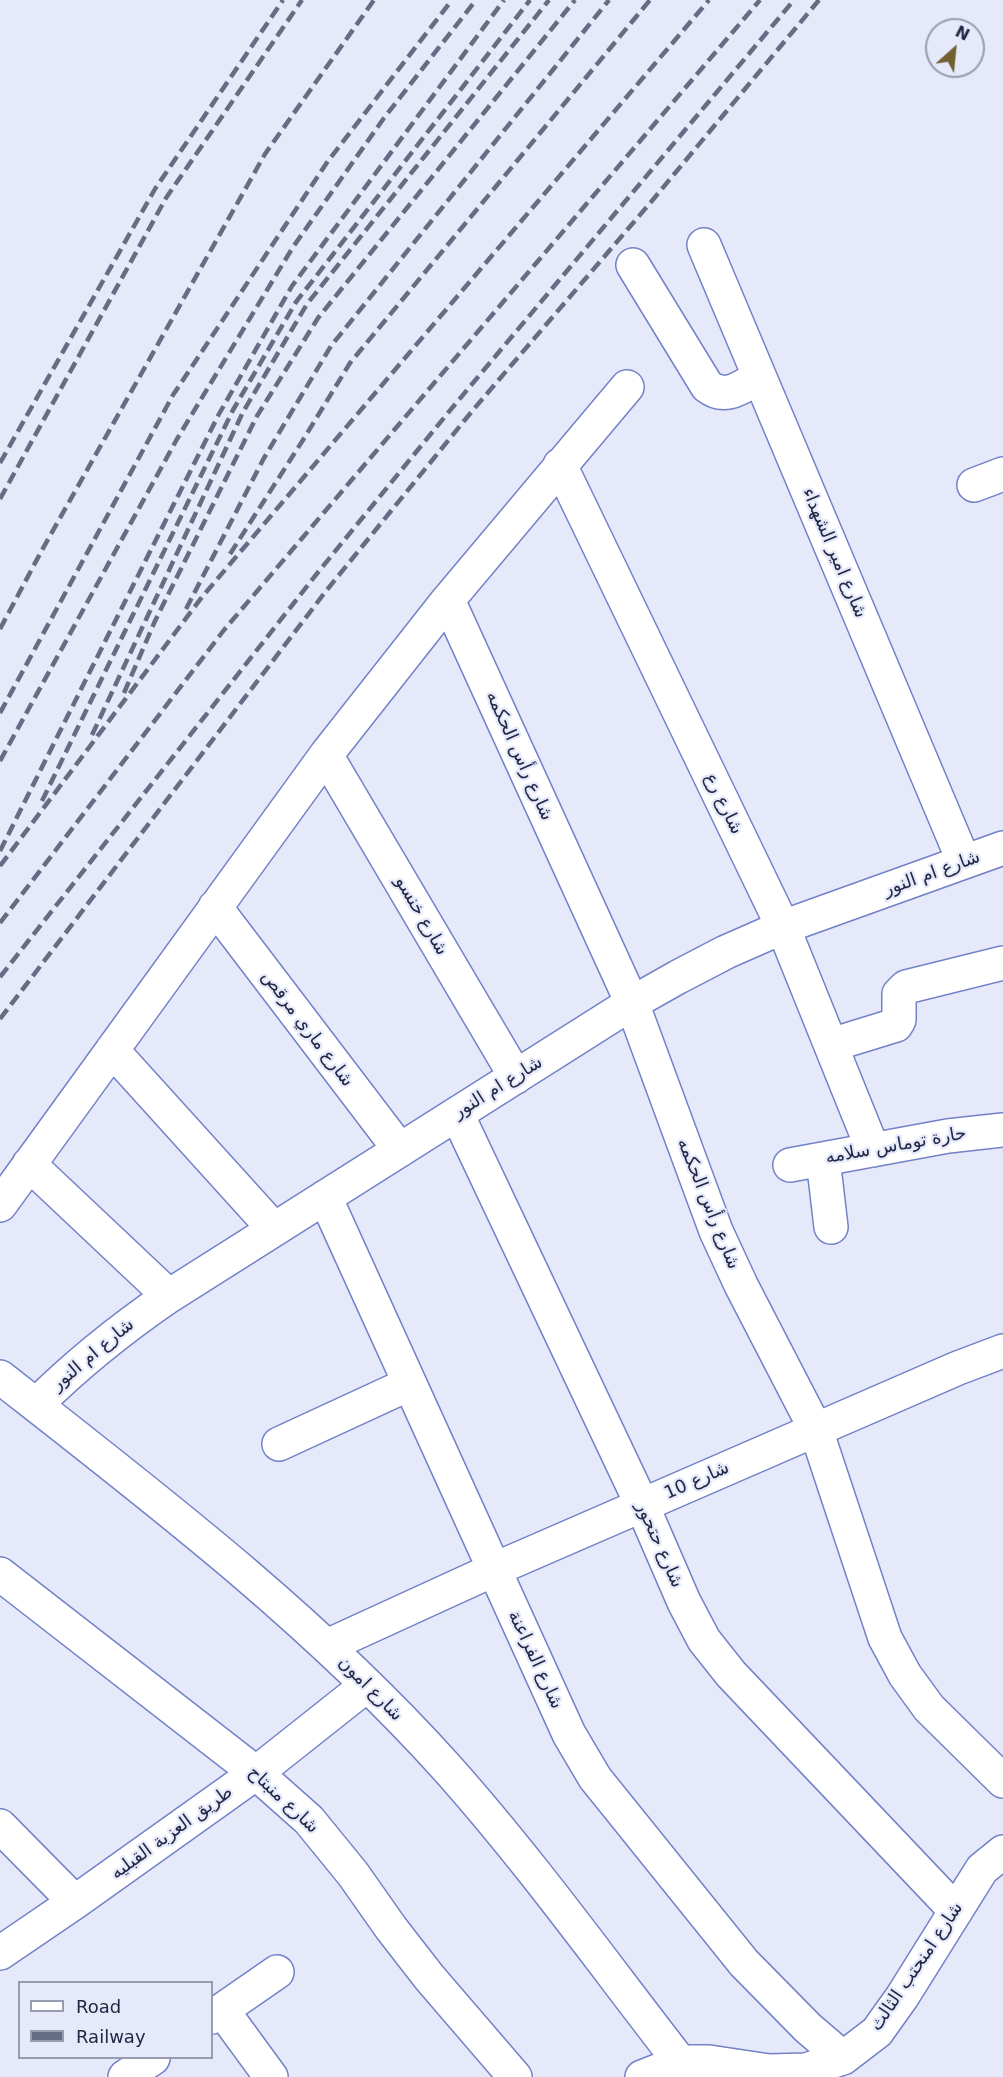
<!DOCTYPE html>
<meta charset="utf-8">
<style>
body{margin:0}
#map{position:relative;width:1003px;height:2077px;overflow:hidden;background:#e5e9f9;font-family:"DejaVu Sans",sans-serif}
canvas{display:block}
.legend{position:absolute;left:18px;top:1981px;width:195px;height:78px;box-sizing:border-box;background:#e5e9f9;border:2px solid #979cb1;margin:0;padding:8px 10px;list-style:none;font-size:18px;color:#222845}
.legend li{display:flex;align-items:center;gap:12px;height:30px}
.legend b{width:30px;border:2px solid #979cb1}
.north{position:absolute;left:925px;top:18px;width:60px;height:60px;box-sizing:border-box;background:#e5e9f9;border:2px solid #979cb1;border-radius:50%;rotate:27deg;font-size:16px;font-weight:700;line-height:24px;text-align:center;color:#222845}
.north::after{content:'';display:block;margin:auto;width:21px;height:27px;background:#70612f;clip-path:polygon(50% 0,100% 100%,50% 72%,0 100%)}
</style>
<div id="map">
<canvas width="1003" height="2077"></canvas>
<ul class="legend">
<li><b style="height:8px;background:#fff"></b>Road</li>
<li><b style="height:8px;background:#666c84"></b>Railway</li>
</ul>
<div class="north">N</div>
</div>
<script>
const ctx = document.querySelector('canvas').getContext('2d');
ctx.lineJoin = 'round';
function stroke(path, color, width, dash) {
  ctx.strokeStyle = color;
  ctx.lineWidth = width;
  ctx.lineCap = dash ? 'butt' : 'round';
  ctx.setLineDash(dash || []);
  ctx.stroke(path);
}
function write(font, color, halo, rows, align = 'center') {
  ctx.font = font + ' "DejaVu Sans","Noto Naskh Arabic",sans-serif';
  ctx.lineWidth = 4.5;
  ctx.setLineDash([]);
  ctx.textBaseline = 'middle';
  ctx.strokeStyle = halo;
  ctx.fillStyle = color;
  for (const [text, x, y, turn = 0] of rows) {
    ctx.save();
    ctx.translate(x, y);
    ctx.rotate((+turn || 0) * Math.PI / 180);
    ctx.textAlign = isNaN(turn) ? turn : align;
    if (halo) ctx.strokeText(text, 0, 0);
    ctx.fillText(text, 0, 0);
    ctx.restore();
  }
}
const minor = new Path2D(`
 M704,245l260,617
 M633,265l74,121c19,15 34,1 52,-9
 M560,465l223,462 90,223
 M974,485l29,-11
 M448,600l184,403 84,228 25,54 75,145 69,208 20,37 24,33 74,73
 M326,755l190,322
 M215,907l185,243
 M831,1045l65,-20 3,-5v-26l7,-7 97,-24
 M112,1050l162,179
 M457,1114l185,391 42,97 20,38 27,34 225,237
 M823,1159l8,68
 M29,1164l140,132
 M790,1165l158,-29 55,-6
 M325,1197l244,537 26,44 149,185 64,65 35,30
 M0,1205l326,-450 122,-155 179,-213
 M0,1377c156,122 314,243 447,391 83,93 156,195 233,294
 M36,1405c41,-41 85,-76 133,-109l463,-293 46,-26 48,-25 57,-25 220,-79
 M279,1444l130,-60
 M0,1574l256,199 53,47 44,54 38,54 38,49 86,100
 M327,1646l166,-76 465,-202 45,-17
 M0,1826l75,76
 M0,1953l75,-51 181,-129 111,-88
 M222,2010l49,67
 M212,2017l65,-45
 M125,2077l28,-19
 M642,2077l38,-15h29l60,9 37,-1 37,-12 34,-26 25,-35 80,-128 21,-17`);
stroke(minor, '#7382c8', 36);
stroke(minor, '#fff', 33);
stroke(new Path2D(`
 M0,463l155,-274 128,-189
 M0,499l166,-301 136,-198
 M230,554l73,-114 47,-77 300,-363
 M186,609l78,-151 67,-112 278,-346
 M0,629l42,-79 223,-396 109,-154
 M124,693l31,-72 102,-205 61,-98 257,-318
 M0,713l173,-318 155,-234 124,-161
 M92,735l151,-323 64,-108 242,-304
 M0,761l177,-322 116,-192 91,-129 92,-118
 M42,801l191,-391 63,-108 234,-302
 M0,851l219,-437 73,-128 212,-286
 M0,866l202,-269 507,-597
 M0,923l224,-293 536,-630
 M0,977l319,-406 133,-163 342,-408
 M0,1019l326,-428 147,-181 178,-208 168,-202`), '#666c84', 4.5, [12, 6]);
write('18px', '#222845', '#e5e9f9', [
 ["شارع امير الشهداء",834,553,67],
 ["شارع رأس الحكمه",519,756,66],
 ["شارع رع",723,804,64],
 ["شارع ام النور",932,874,-20],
 ["شارع خنسو",421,916,60],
 ["شارع ماري مرقص",307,1029,53],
 ["شارع ام النور",498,1088,-32],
 ["حارة توماس سلامه",896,1146,-10],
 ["شارع رأس الحكمه",708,1204,68],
 ["شارع ام النور",93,1355,-40],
 ["شارع 10",697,1481,-24],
 ["شارع حتحور",659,1545,66],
 ["شارع الفراعنة",535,1660,65],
 ["شارع امون",370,1689,45],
 ["شارع منبتاح",283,1800,43],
 ["طريق العزبة القبليه",172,1833,-36],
 ["شارع امنحتب الثالث",917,1967,-56]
]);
</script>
